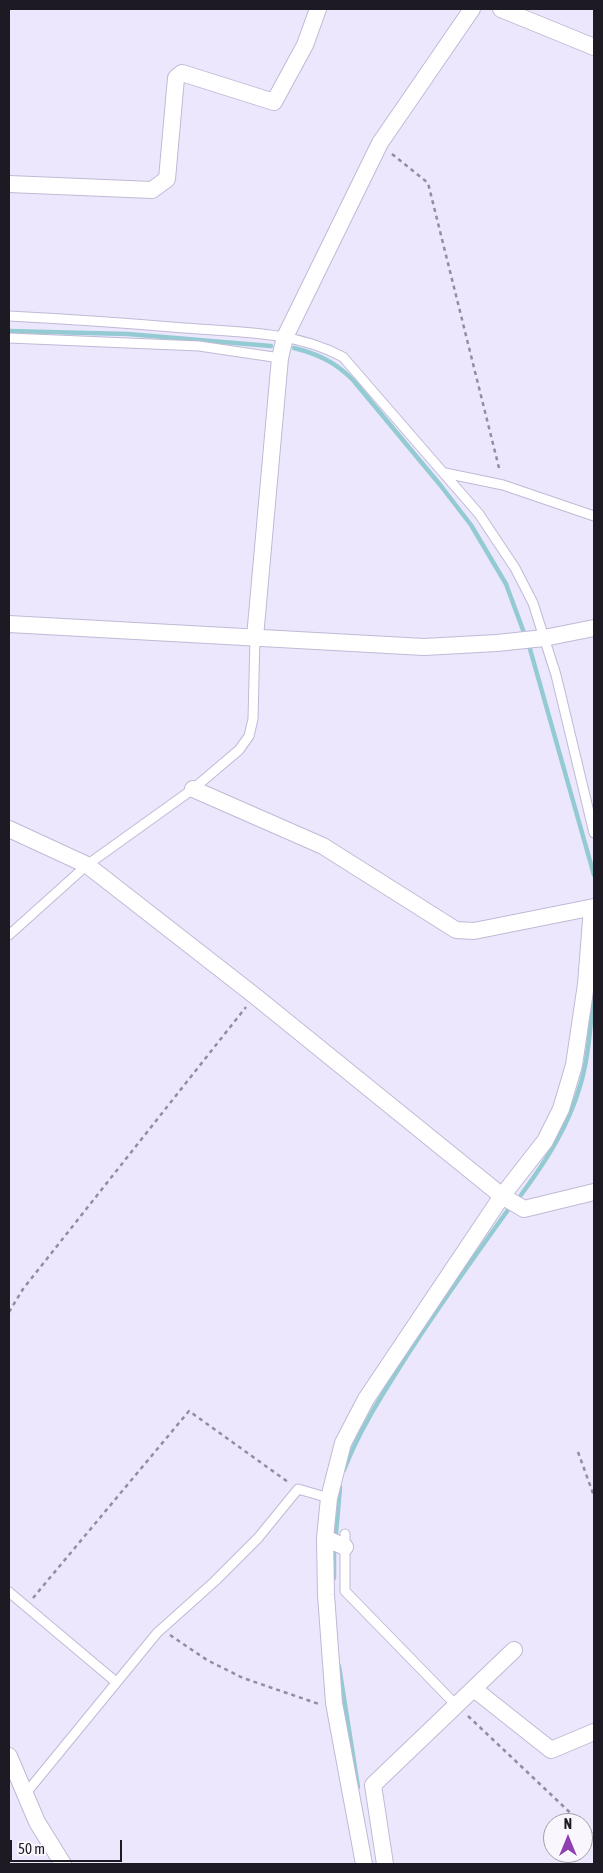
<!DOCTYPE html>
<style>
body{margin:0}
#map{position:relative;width:603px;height:1873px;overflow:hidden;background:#ede7fe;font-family:"Asap Condensed",sans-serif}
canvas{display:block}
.frame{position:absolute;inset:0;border:10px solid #1d1a24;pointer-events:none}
.north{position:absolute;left:543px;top:1813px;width:50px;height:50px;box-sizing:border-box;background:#f9f7fd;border:1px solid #a19fa6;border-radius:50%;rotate:0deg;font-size:14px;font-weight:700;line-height:20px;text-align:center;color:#1d1a24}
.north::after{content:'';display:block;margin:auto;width:18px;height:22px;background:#8f3faf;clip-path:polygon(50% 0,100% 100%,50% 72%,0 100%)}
.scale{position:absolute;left:10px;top:1840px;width:112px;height:22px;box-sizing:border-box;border:2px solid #1d1a24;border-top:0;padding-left:6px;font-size:15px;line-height:18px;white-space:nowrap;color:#1d1a24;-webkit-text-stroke:4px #f9f7fd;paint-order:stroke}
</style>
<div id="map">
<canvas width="603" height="1873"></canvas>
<div class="frame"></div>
<div class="north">N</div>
<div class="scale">50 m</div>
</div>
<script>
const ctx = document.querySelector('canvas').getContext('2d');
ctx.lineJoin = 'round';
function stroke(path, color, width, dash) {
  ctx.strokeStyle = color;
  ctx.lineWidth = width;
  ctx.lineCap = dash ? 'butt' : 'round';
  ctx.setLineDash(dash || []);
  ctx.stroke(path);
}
stroke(new Path2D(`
 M9,331l119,3 143,12
 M294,348c24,6 41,14 59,32l88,106 30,39 35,59 24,65 64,226
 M521,1195c25,-34 47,-68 59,-109 9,-29 10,-61 14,-92
 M344,1470c16,-42 40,-78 64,-116 32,-49 66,-97 100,-144
 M336,1534l4,-47
 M334,1578v-26
 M339,1666l19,121`), '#94cbd3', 4.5);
const lane = new Path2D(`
 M9,316c58,3 116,7 175,12 53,4 111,3 159,29l136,157 36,54 18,35 23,72 38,158
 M9,338l190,8 81,12
 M445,473l58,12 91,31
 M9,935l78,-70 106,-76 46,-39 10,-14 4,-17 2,-82
 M345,1534v57l112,115
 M9,1592l107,90
 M26,1793l131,-160 58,-52 43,-43 40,-49 31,9`);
const street = new Path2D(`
 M501,9l93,38
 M9,184l143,6 15,-11 9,-101 6,-5 92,29 31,-57 13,-36
 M9,624l415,23 73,-4 47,-5 50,-10
 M255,637l25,-279 5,-21 95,-194 92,-134
 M193,789l130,57 133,84 18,1 120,-24
 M9,829l78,36 168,131 247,200 22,13 70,-17
 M325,1538l20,9
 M474,1689l77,61 43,-18
 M9,1756l28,66 26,42
 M364,1864l-30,-161 -8,-108 -1,-57 4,-40 14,-55 23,-44 136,-203 43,-55 16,-32 13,-44 12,-81 6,-76
 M385,1864l-12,-79 141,-135`);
stroke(lane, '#c1b9d5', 11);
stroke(street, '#c1b9d5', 18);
stroke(new Path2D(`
 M392,154l36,29 72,289
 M9,1312l14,-23 223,-282
 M578,1452l16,44
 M33,1598l156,-187 99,71
 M170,1635l37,25 36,18 76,26
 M468,1716l113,107
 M583,1825l11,10`), '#928d9f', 2.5, [4, 4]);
stroke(lane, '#fff', 9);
stroke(street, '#fff', 16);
</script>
